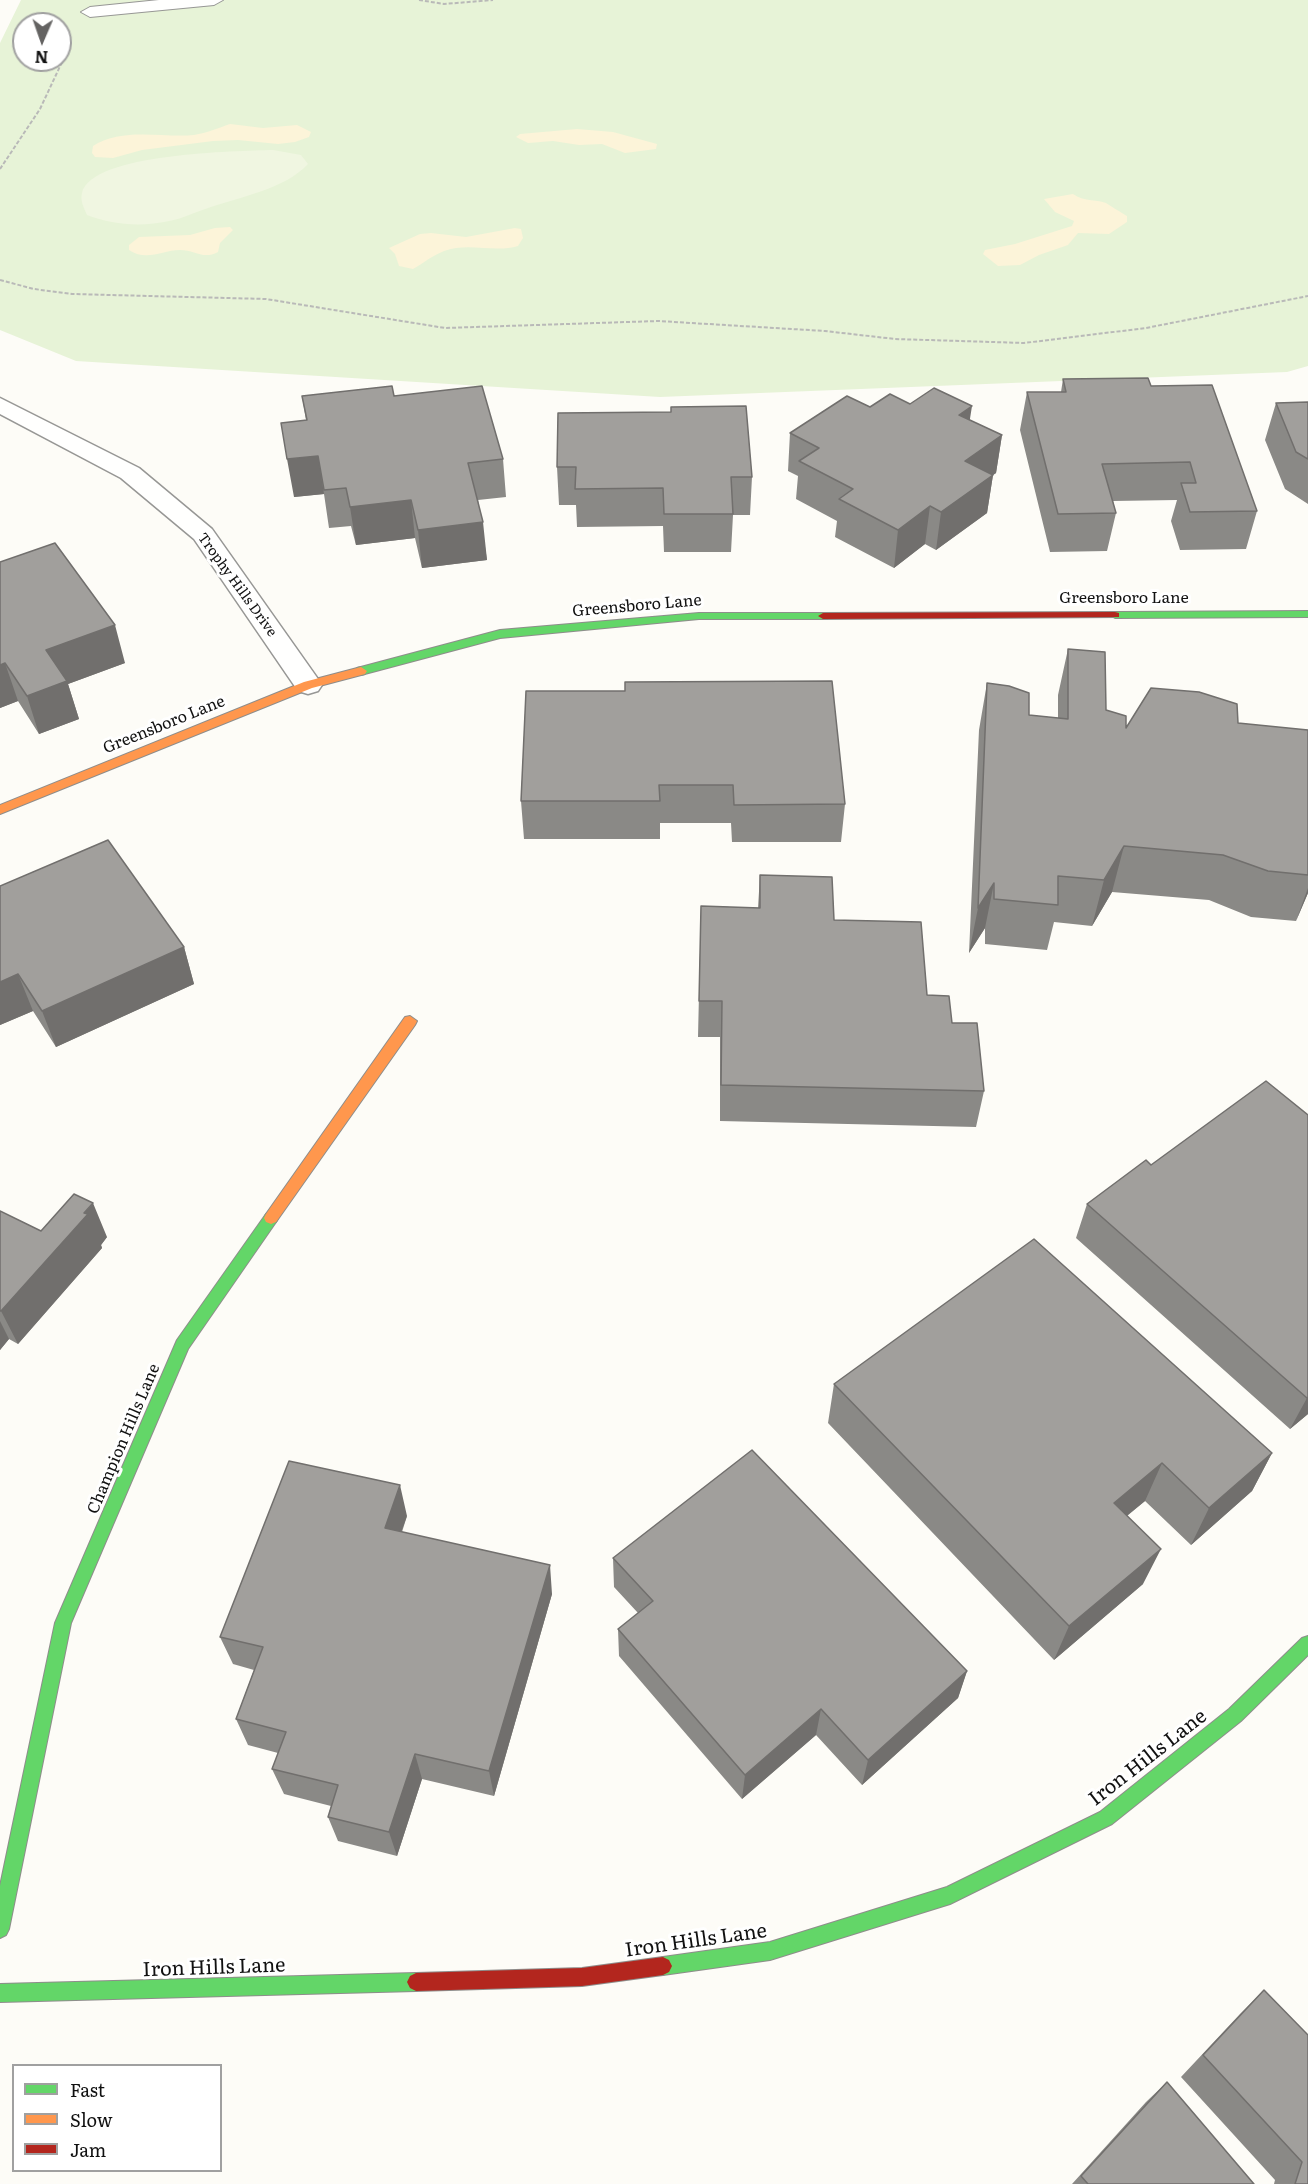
<!DOCTYPE html>
<style>
body{margin:0}
#map{position:relative;width:1308px;height:2184px;overflow:hidden;background:#fdfcf7;font-family:Literata,serif}
canvas{display:block}
.legend{position:absolute;left:12px;top:2064px;width:210px;height:108px;box-sizing:border-box;background:#fff;border:2px solid #a0a0a0;margin:0;padding:8px 10px;list-style:none;font-size:18px;color:#111}
.legend li{display:flex;align-items:center;gap:12px;height:30px}
.legend b{width:30px;border:2px solid #a0a0a0}
.north{position:absolute;left:12px;top:12px;width:60px;height:60px;box-sizing:border-box;background:#fff;border:2px solid #a0a0a0;border-radius:50%;rotate:182deg;font-size:16px;font-weight:700;line-height:24px;text-align:center;color:#111}
.north::after{content:'';display:block;margin:auto;width:21px;height:27px;background:#646362;clip-path:polygon(50% 0,100% 100%,50% 72%,0 100%)}
</style>
<div id="map">
<canvas width="1308" height="2184"></canvas>
<ul class="legend">
<li><b style="height:8px;background:#63d668"></b>Fast</li>
<li><b style="height:8px;background:#ff974d"></b>Slow</li>
<li><b style="height:8px;background:#b3261e"></b>Jam</li>
</ul>
<div class="north">N</div>
</div>
<script>
const ctx = document.querySelector('canvas').getContext('2d');
ctx.lineJoin = 'round';
function fillPath(path, color) {
  ctx.fillStyle = color;
  ctx.fill(path, 'evenodd');
}
function stroke(path, color, width, dash) {
  ctx.strokeStyle = color;
  ctx.lineWidth = width;
  ctx.lineCap = dash ? 'butt' : 'round';
  ctx.setLineDash(dash || []);
  ctx.stroke(path);
}
function write(font, color, halo, rows, align = 'center') {
  ctx.font = font + ' Literata,serif';
  ctx.lineWidth = 6;
  ctx.setLineDash([]);
  ctx.textBaseline = 'middle';
  ctx.strokeStyle = halo;
  ctx.fillStyle = color;
  for (const [text, x, y, turn = 0] of rows) {
    ctx.save();
    ctx.translate(x, y);
    ctx.rotate((+turn || 0) * Math.PI / 180);
    ctx.textAlign = isNaN(turn) ? turn : align;
    if (halo) ctx.strokeText(text, 0, 0);
    ctx.fillText(text, 0, 0);
    ctx.restore();
  }
}
fillPath(new Path2D(`
 M21,0h1287v366l-21,6 -627,25 -584,-36 -76,-31v-287zM24,24h36v36h-36z`), '#e7f3d7');
fillPath(new Path2D(`
 M230,124l33,4 34,-3 14,7 -2,5 -14,5 -17,2 -40,-4 -25,1 -71,9 -29,8 -18,-1 -3,-4 1,-7c29,-19 69,-8 101,-11 13,-2 24,-7 36,-11z
 M577,129l36,3 44,12 -1,5 -31,4 -23,-9 -23,1 -26,-4 -25,2 -12,-6 4,-3z
 M1073,194c11,8 22,5 33,9 3,2 16,10 21,13v6l-18,12 -31,-1 -10,12 -29,10 -19,10 -22,1 -15,-12 2,-4 30,-6 57,-18 2,-5 -19,-9 -11,-13z
 M230,227l3,3 -13,13 -2,9c-15,8 -23,-2 -38,-2 -18,0 -33,12 -51,0v-5l10,-8 51,-2 25,-7z
 M515,228l6,1 2,9 -5,8c-20,6 -41,-1 -62,2 -17,2 -29,13 -43,21l-14,-3 -4,-12 -6,-6 31,-14 11,-1 35,4z`), '#fcf4d9');
fillPath(new Path2D(`
 M273,150l28,5 7,9c-23,25 -68,33 -100,44 -13,4 -26,11 -39,13 -28,6 -56,4 -82,-6 -3,-7 -7,-14 -5,-22 9,-40 156,-42 191,-43z`), '#f0f6e1');
const lane = new Path2D(`
 M159,0h64l-9,5 -124,12 -9,-5 9,-5z`);
const street = new Path2D(`
 M0,398l139,70 73,61 106,150 4,6 -4,6 -10,3 -10,-3 -104,-152 -73,-61 -121,-64z`);
const fast = new Path2D(`
 M1308,611v6l-193,1 -5,-3 5,-3z
 M699,613h124l5,3 -5,3h-124l-199,19 -139,37 -6,-4 2,-3 143,-38z
 M271,1212l5,2 2,4 -2,4 -88,127 -117,274 -62,306 -3,6 -6,3v-52l55,-263 122,-283 89,-126z
 M1308,1636v19l-67,66 -129,103 -162,80 -180,56 -107,15 -6,-3 -3,-6 3,-6 6,-3 107,-15 177,-55 153,-75 129,-103 73,-71z
 M416,1973l6,3 3,6 -3,6 -6,3 -416,11v-18z`);
const slow = new Path2D(`
 M361,667l6,4 -2,3 -53,14 -312,126v-9l304,-123z
 M410,1016l7,5 -2,4 -139,197 -5,2 -5,-2 -2,-4 2,-4 139,-197z`);
const jam = new Path2D(`
 M1115,612l4,1v4l-296,2 -5,-3 5,-3z
 M663,1957l6,3 3,6 -3,6 -6,3 -81,11 -166,5 -6,-3 -3,-6 3,-6 6,-3 166,-5z`);
stroke(lane, '#979795', 2);
stroke(street, '#979795', 3);
stroke(fast, '#8e8d8b', 2);
stroke(slow, '#8e8d8b', 2);
stroke(jam, '#8e8d8b', 2);
stroke(new Path2D(`
 M419,0l25,4 49,-4
 M0,169l40,-60 30,-64
 M0,280l34,9 38,5 194,5 179,29 213,-7 167,10 70,8 129,4 122,-15 162,-32`), '#b9b9b8', 2, [4, 2]);
fillPath(lane, '#fffffe');
fillPath(street, '#fffffe');
fillPath(fast, '#63d668');
fillPath(slow, '#ff974d');
fillPath(jam, '#b3261e');
fillPath(new Path2D(`
 M1063,379l88,7 106,125 -11,38 -66,1 -9,-29 6,-21 -64,1 3,12 -9,38 -57,1 -30,-122 7,-38h34z
 M302,396h92l109,63 3,38 -28,3 9,60 -65,8 -7,-30 -59,7 -5,-19 -22,2 -5,-34 -30,3 12,-77z
 M1308,402v102l-23,-15 -20,-49 11,-37z
 M910,404l60,16 32,15 -6,38 -3,2 -6,38 -51,37 -11,-6 -31,24 -59,-31 2,-16 -41,-22 2,-23 -10,-5 2,-38 80,-26z
 M558,413l194,64 -2,38h-17l-2,37h-67l-1,-26 -86,1 -1,-22h-17l-2,-38z
 M0,562l125,101 -57,21 11,35 -40,15 -21,-33 -18,7z
 M1068,649l38,61 20,18 112,-5 70,7v163l-12,28 -45,-4 -42,-17 -97,-8 -20,34 -38,-4 -7,28 -62,-6v-16l-16,25 10,-223 8,-47 42,32 29,3v-23z
 M526,691l319,113 -4,38h-109l-1,-19h-71v16h-136l-3,-38z
 M760,875l74,45 93,75 25,28 32,68 -8,36 -256,-6v-84h-22l3,-131 57,2z
 M0,886l184,61 10,37 -138,63 -23,-36 -33,14z
 M1308,1115v299l-18,15 -214,-191 11,-34 64,-39z
 M0,1211l41,20 66,6 -6,8 1,3 -84,96 -9,-5 -9,11z
 M834,1384l438,69 -20,38 -61,54 -46,-44 -18,15 16,68 -89,76 -226,-237z
 M407,1516l-5,16 150,62 -58,202 -72,-17 -25,77 -59,-15 -10,-24 3,-11 -47,-12 -12,-25 6,-16 -30,-8 -12,-26 18,-49 -21,-6 -13,-27z
 M613,1558l354,113 -9,27 -96,87 -46,-50 -74,64 -123,-143 -1,-27 20,-16 -24,-26z
 M1264,1990l44,194h-34l1,-4 -94,-103 59,-63z
 M1167,2082l87,102h-182l74,-82z`), '#8a8986');
fillPath(new Path2D(`
 M972,406l-6,38 -7,-29z
 M1002,435l-6,38 -3,2 -6,38 -51,37 5,-38 24,-51z
 M318,456l6,38 -30,3 -7,-38z
 M411,500l4,38 -59,7 -6,-38z
 M930,506l-5,38 -31,24 4,-38z
 M483,522l4,38 -65,8 -4,-38z
 M115,625l10,38 -57,21 11,35 -40,15 -12,-38 19,-46z
 M5,663l13,38 -18,7v-43z
 M1124,846l-12,46 -20,34 12,-46z
 M994,883l-9,45 -16,25 9,-45z
 M1308,888v5l-12,28z
 M184,947l10,37 -138,63 -14,-36z
 M18,974l15,37 -33,14v-43z
 M93,1203l14,34 -6,8 1,3 -84,96 -17,-33z
 M0,1321l9,18 -9,11z
 M1308,1397v17l-18,15 17,-31z
 M1272,1453l-20,38 -61,54 18,-37z
 M1162,1463l-17,38 -47,38 16,-36z
 M400,1485l7,31 -15,41 -7,-29z
 M1161,1549l-18,35 -89,76 15,-34z
 M550,1565l2,29 -58,202 -5,-25z
 M967,1671l-9,27 -96,87 6,-25z
 M821,1709l-5,26 -74,64 3,-24z
 M415,1754l7,25 -25,77 -8,-24z`), '#716f6d');
const building = new Path2D(`
 M1148,378l3,8 61,-1 45,126 -67,1 -9,-29h15l-6,-21 -88,2 14,49 -58,1 -31,-122h39l-3,-13z
 M392,386l2,10 88,-10 21,73 -35,4 15,59 -65,8 -7,-30 -61,7 -4,-19 -22,2 -6,-34 -31,3 -6,-36 26,-3 -5,-24z
 M934,388l38,18 -13,9 43,20 -37,26 28,14 -52,37 -11,-6 -32,24 -59,-31 14,-10 -54,-28 20,-13 -29,-15 57,-37 23,11 20,-13 20,10z
 M1308,402v57l-12,-7 -20,-49z
 M746,406l6,71h-21l2,37h-69l-1,-26 -88,1 1,-22h-19l1,-54 113,-1v-5z
 M55,543l60,82 -69,25 21,31 -40,15 -22,-33 -5,2v-103z
 M1068,649l37,3 1,58 20,6v12l25,-40 48,4 38,12 1,19 70,7v145l-40,-4 -45,-16 -99,-9 -20,34 -46,-4v29l-64,-6v-16l-16,25 9,-225 22,3 20,7v22l39,4z
 M832,681l13,123 -111,1 -1,-20h-74l1,16h-139l5,-110h99v-9z
 M108,840l76,107 -142,64 -24,-37 -18,8v-96z
 M760,875l72,2 2,43 87,2 6,73 22,1 3,27h25l7,68 -263,-6 1,-84h-23l2,-95 59,2z
 M1266,1081l42,34v282l-1,1 -220,-194 59,-44 5,5z
 M74,1194l19,9 -9,10 4,1 -87,97h-1v-100l41,20z
 M1034,1239l238,214 -63,55 -47,-45 -48,40 47,46 -92,77 -235,-242z
 M752,1450l215,221 -99,89 -47,-51 -76,66 -127,-146 35,-28 -40,-43z
 M289,1461l111,24 -15,43 165,37 -61,206 -74,-17 -26,78 -61,-15 10,-32 -66,-16 14,-37 -50,-13 27,-72 -43,-10z
 M1264,1990l44,45v149h-13l7,-22 -99,-107z
 M1167,2082l87,102h-166l-7,-8z`);
fillPath(building, '#a19f9c');
stroke(building, '#716f6d', 1.5);
write('14px', '#111', '#fff', [
 ["Trophy Hills Drive",237,585,54]
]);
write('16px', '#111', '#fff', [
 ["Greensboro Lane",1124,598],
 ["Greensboro Lane",637,606,-5],
 ["Greensboro Lane",164,725,-22],
 ["Champion Hills Lane",124,1439,-67]
]);
write('20px', '#111', '#fff', [
 ["Iron Hills Lane",1148,1758,-38],
 ["Iron Hills Lane",696,1941,-8],
 ["Iron Hills Lane",214,1968,-2]
]);
</script>
